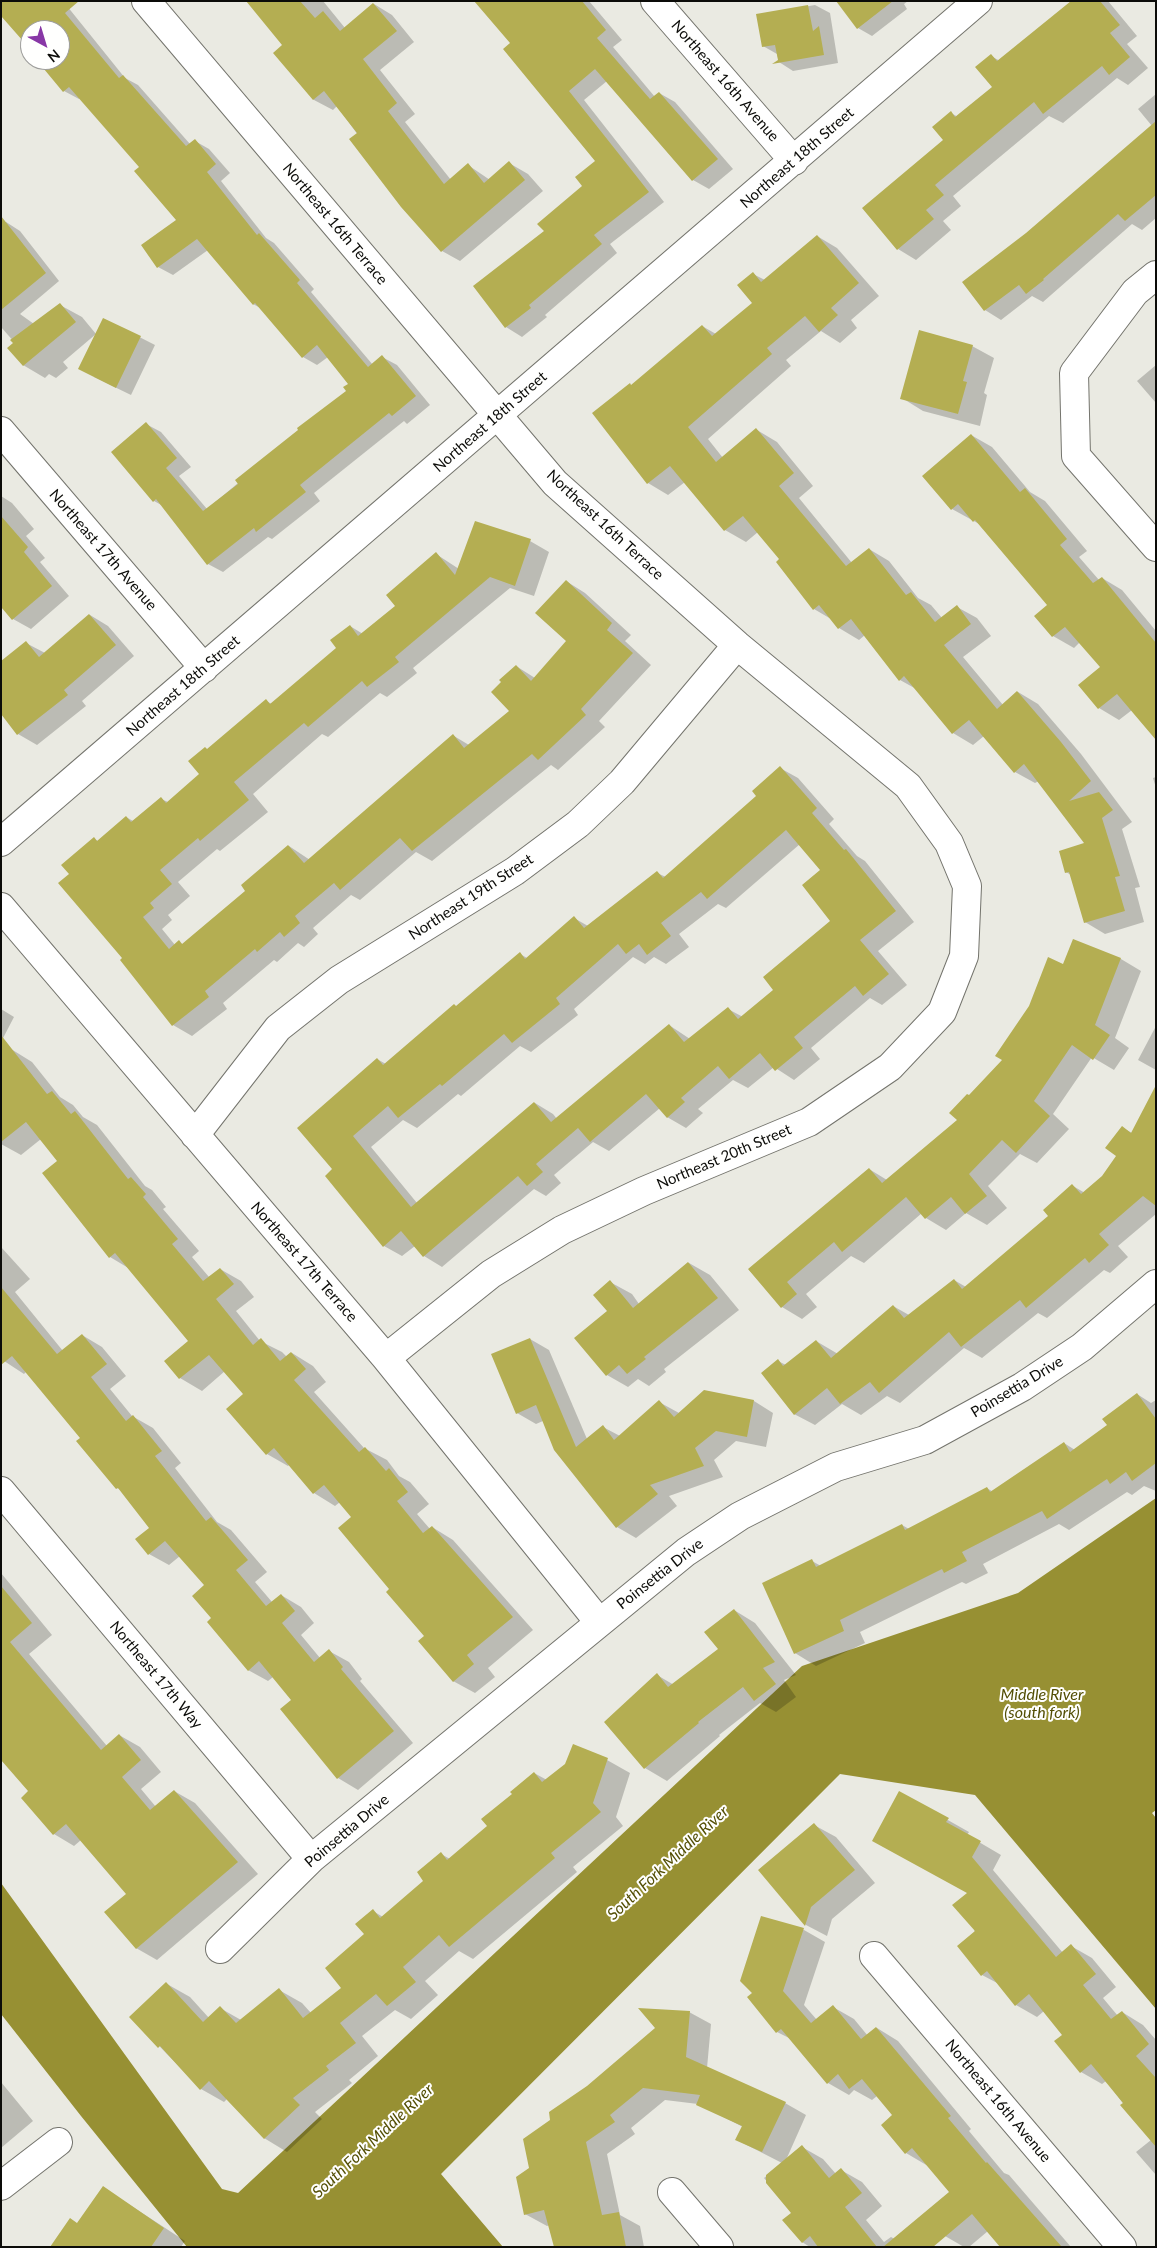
<!DOCTYPE html>
<style>
body{margin:0}
#map{position:relative;width:1157px;height:2248px;overflow:hidden;background:#eaeae2;font-family:Lato,sans-serif}
canvas{display:block}
.frame{position:absolute;inset:0;border:2px solid #0c0c09;pointer-events:none}
.north{position:absolute;left:20px;top:20px;width:50px;height:50px;box-sizing:border-box;background:#fffffe;border:1px solid #9e9e9c;border-radius:50%;rotate:141deg;font-size:14px;font-weight:700;line-height:20px;text-align:center;color:#0c0c09}
.north::after{content:'';display:block;margin:auto;width:18px;height:22px;background:#8837a6;clip-path:polygon(50% 0,100% 100%,50% 72%,0 100%)}
</style>
<div id="map">
<canvas width="1157" height="2248"></canvas>
<div class="frame"></div>
<div class="north">N</div>
</div>
<script>
const ctx = document.querySelector('canvas').getContext('2d');
ctx.lineJoin = 'round';
function fillPath(path, color) {
  ctx.fillStyle = color;
  ctx.fill(path, 'evenodd');
}
function stroke(path, color, width, dash) {
  ctx.strokeStyle = color;
  ctx.lineWidth = width;
  ctx.lineCap = dash ? 'butt' : 'round';
  ctx.setLineDash(dash || []);
  ctx.stroke(path);
}
function write(font, color, halo, rows, align = 'center') {
  ctx.font = font + ' Lato,sans-serif';
  ctx.lineWidth = 4;
  ctx.setLineDash([]);
  ctx.textBaseline = 'middle';
  ctx.strokeStyle = halo;
  ctx.fillStyle = color;
  for (const [text, x, y, turn = 0] of rows) {
    ctx.save();
    ctx.translate(x, y);
    ctx.rotate((+turn || 0) * Math.PI / 180);
    ctx.textAlign = isNaN(turn) ? turn : align;
    if (halo) ctx.strokeText(text, 0, 0);
    ctx.fillText(text, 0, 0);
    ctx.restore();
  }
}
fillPath(new Path2D(`
 M1156,1498v312l-4,3 4,5v191l-181,-214 -135,-21 -399,400 62,73h-316l-106,-131 -80,-102v-131l221,306 16,4 564,-527 216,-73z`), '#979033');
fillPath(new Path2D(`
 M63,1l62,77 13,7 52,59 5,-3 14,8 21,24 -9,8 45,57 8,5 40,46 -3,3 62,73 9,-8 15,8 33,40 -23,19 -3,-3 -90,72 6,8 -48,38 -4,-2 -45,35 -15,-8 -45,-58 -9,-5 -41,-48 33,-29 15,8 30,35 -12,9 28,33 141,-118 2,-7 -22,-27 -11,8 -14,-8 -41,-48 -9,-5 -45,-54 -35,25 -15,-8 20,-47 -38,-53 -60,-69 -1,1 -15,-8 -23,-31h19v-30h-30v18l-29,-34z
 M247,1h76l22,27 29,-24 18,11 22,27 -34,28 35,44 -10,8 46,58 17,-15 22,15 19,-17 19,11 15,17 -83,70 -18,-10 -105,-145 -4,4 -19,-10 -39,-47 9,-8z
 M475,1h114l33,39 -9,7 42,50 4,-4 16,9 58,67 -24,20 -16,-9 -86,-99 -23,19 80,102 -54,42 7,9 -72,62 2,2 -25,20 -16,-10 40,-95 37,-46 14,-24 -85,-119z
 M837,1h71l-4,3 3,5 -35,27 -14,-8z
 M1072,1h36l29,35 -10,8 21,24 -20,17 -11,-7 -54,45 -14,-7 -96,80 8,10 -18,15 8,9 -35,30 -18,-11 47,-109 6,-27 7,4 35,-30 -2,-31 9,5z
 M815,5l15,8 8,50 -45,8 -14,-9 -2,-8 -14,-8 -5,-31z
 M1156,94v124l-14,12 -10,-6 -89,78 -11,-6 -31,24 -16,-10 42,-76 125,-108 -14,-17z
 M6,222l14,9 39,50 -39,33 14,10 26,-19 22,12 14,17 -33,28 5,6 -12,10 -7,-4 -4,4 -22,-13 -8,-22 -14,-16v-101z
 M817,236l20,12 42,48 -28,24 6,8 -17,15 -19,-12 -35,29 5,6 -83,73 15,19 34,-28 20,12 36,44 -14,12 53,65 17,-14 20,12 29,37 13,7 11,13 15,-11 20,11 14,18 -28,21 40,48 15,-13 20,12 43,50 51,68 -10,7 18,58 -5,1 9,34 -39,12 -20,-12 -14,-47 -5,-3 20,-28 -47,-63 -4,2 -20,-11 -31,-36 -11,9 -20,-12 -35,-43 -18,-10 -35,-45 -6,5 -20,-12 -8,-9 -17,-10 -33,-49 -23,-28 -12,10 -21,-12 -40,-48 -17,13 -20,-12 -54,-70 36,-28 2,1 70,-60 14,8 37,-31v-29l12,6z
 M104,319l51,26 -24,50 -37,-18z
 M972,346l22,12 -10,35 3,2 -7,31 -57,-15 -21,-13z
 M1156,365v38l-19,-22z
 M971,435l21,12 38,45 15,9 42,50 -8,6 20,23 3,-2 20,12 34,41v107l-24,-28 -13,10 -20,-12 -19,-22 22,-19 -22,-25 -6,6 -21,-12 -17,-19 13,-11 -68,-81 -29,-16z
 M1,496l11,7 22,26 -8,7 19,22 -5,4 29,34 -38,33 -18,-10 -12,-14z
 M530,541l19,11 -15,44 -24,-8 -97,80 4,5 -30,24 -7,-4 -52,44 -6,-3 -69,60 15,18 -48,39 -3,-2 -39,33 12,14 -22,19 4,5 -10,9 13,16 4,-3 5,3 63,-54 42,-45 21,14 144,-124 15,9 42,-34 5,-45 19,12 33,-37 -2,-60 19,12 46,42 -6,6 26,24 -52,56 6,6 -47,43 -7,-5 -119,96 -16,-9 -56,48 -9,-5 -38,33 5,6 -14,13 -6,-4 -21,19 -3,-2 -51,43 4,6 -35,27 -19,-11 -52,-65 3,-2 -53,-84 23,-35 4,2 28,-24 7,4 28,-22 7,3 33,-27 6,-25 59,-49 6,3 66,-56 12,-22 13,8 34,-28 39,-52 23,15z
 M90,615l18,11 26,30 -52,45 4,5 -49,39 -19,-11 8,-91 19,10z
 M780,768l18,10 36,41 -5,5 28,32 8,5 49,61 -36,29 29,34 -25,20 -12,-7 -59,50 9,11 -26,21 -20,-13 -26,21 -15,-8 -35,29 5,4 -17,15 -19,-11 -7,-9 -51,43 -16,-9 -39,33 7,8 -15,13 -12,-7 -92,78 -18,-11 -9,-10 -13,10 -18,-10 -50,-77 43,-110 9,5 134,-110 7,4 47,-40 14,8 69,-53 9,4 92,-81zM800,844l22,26 10,51 -57,69 -32,27 -15,-8 -38,30 -21,-14 -112,94 -4,-5 -18,-11 -118,100 -46,-56 32,-27 14,8 41,-34 3,2 59,-50 11,6 47,-37 -4,-6 59,-52 12,7 9,-7 12,7 23,-17 -10,-13 39,-30 8,4z
 M1156,777v11l-3,-10z
 M1074,941l47,18 20,12 -26,67 14,10 -15,22 -22,-13 -39,57 16,15 -32,34 -17,-9 -32,32 19,22 -20,17 -21,-12 -20,17 -20,-12 -4,-5 -58,50 -13,-7 -45,38 11,13 -15,12 -20,-12 -33,-37 120,-101 18,11 72,-60 10,-23 35,-37 60,-95z
 M1,1009l13,8 -13,25z
 M1156,1026v44l-18,-10z
 M11,1049l21,13 28,35 13,8 10,12 14,8 48,61 7,4 14,17 -3,2 36,42 -7,6 17,20 11,-8 21,12 13,16 -18,14 24,30 22,11 5,5 5,-4 21,13 13,16 -12,10 50,56 23,12 12,16 11,6 19,22 -12,10 13,15 2,-2 21,13 80,90 -45,38 7,9 -20,16 -22,-12 -27,-45 -35,-46 -38,-73 -13,-15 -5,4 -21,-13 -24,-29 -2,2 -21,-12 -22,-60 -20,-23 -23,20 -22,-13 -14,-17 24,-20 -60,-72 -20,-12 -66,-84 15,-12 -18,-22 -20,16 -20,-11v-31z
 M1156,1088v126l-38,32 10,11 -18,16 -6,-3 -57,48 -9,-5 -56,45 -18,-10 -64,55 -13,-7 -26,19 -19,-11 -27,21 -21,-11 -16,-53 8,4 30,-24 22,13 55,-48 16,9 45,-35 12,7 83,-71 24,-30 12,7 17,-16 16,-21 5,-28 9,5z
 M1,1247l29,32 -15,13 48,59 19,-16 20,12 24,29 -16,13 22,27 21,12 28,35 -6,5 42,54 14,8 36,42 -12,10 17,20 9,-7 20,12 13,16 -13,12 19,23 9,-7 20,11 13,17 -2,2 53,62 -55,47 -20,-12 -45,-78 -20,-23 -5,4 -20,-11 -35,-52 -7,-32 -26,-30 -11,9 -20,-11 2,-26 -29,-38 -5,-2 -35,-50 -56,-66 -2,2 -23,-15z
 M689,1263l21,12 29,35 -75,59 2,3 -17,14 -11,-7 -10,8 -21,-12 3,-93 22,12 7,10z
 M530,1339l19,11 38,89 16,-12 17,9 39,-34 20,11 75,-12 19,12 -7,34 -30,-6 -22,19 9,17 -54,19 8,10 -41,32 -19,-11 -74,-106 -7,3 -19,-11z
 M1137,1394l14,9 5,-3v91l-12,-5 -12,9 -5,-3 -58,38 -10,-6 -76,40 5,9 -22,11 -4,-2 -102,50 5,11 -49,23 -21,-13 17,-92 9,5 81,-41 7,4 78,-41 6,4 71,-49 11,7 33,-25z
 M1,1573l51,62 -23,19 78,92 12,-11 21,12 21,25 -20,17 15,18 18,-16 21,12 63,71 -101,86 -21,-12 -8,-54 -47,-54 -7,6 -20,-12 -24,-42 -29,-34z
 M734,1610l21,13 41,52 -12,5 12,17 -20,15 -16,-9 -41,32 1,1 -53,45 -22,-13 -40,-46 52,-47 17,10 46,-36z
 M607,1760l23,13 -14,44 7,9 -50,41 4,5 -104,87 -14,-8 -34,30 13,14 -27,24 -16,-9 -33,26 16,20 -29,24 3,3 -37,29 7,7 -35,33 -23,-14 -37,-39 -3,3 -23,-13 -70,-72 36,-33 23,13 19,21 11,-10 21,12 38,-30 23,13 9,10 32,-25 23,-53 7,-24 10,6 42,-36 16,-27 9,5 39,-33 24,-32 21,-21 13,7z
 M900,1793l69,39 -2,3 34,20 -8,15 70,83 8,-7 21,12 24,29 -13,11 15,18 4,-4 21,13 13,15v135l-20,-23 15,-12 -45,-59 -4,3 -21,-12 -17,-37 -20,-24 -7,6 -21,-12 -17,-21 -17,-9 -14,-82z
 M814,1825l22,12 39,46 -43,36 -5,17 -21,-11 -46,-54z
 M762,1918l42,12 21,12 -21,63 13,15 16,-13 21,12 14,17 9,-8 21,13 73,88 -2,2 35,42 5,2 62,72h-69l-14,-16 -19,16h-5l-19,-11 6,-44 -23,-26 -22,-13 -12,-38 -17,-19 -5,4 -18,-10 -5,5 -21,-12 -35,-43 -16,-8 -23,-39z
 M689,2012l22,12 -4,44 78,35 21,12 -20,45 16,-13 21,12 13,15 5,-4 21,12 20,24 -16,14 18,22 7,-5 18,10h-99l-8,-5 -9,-29 -29,-35 18,-15 -45,-23 6,-13 -45,-23 -33,-4 -34,28 4,6 -28,20 13,61 20,11 4,21h-89l-5,-22 -3,1 -22,-12 5,-45 22,-48 35,-34z
 M1,2082l32,39 -32,27z
 M104,2188l81,53 -4,6h-129l26,-23z`), '#0003');
fillPath(new Path2D(`
 M1,1h78l-14,12 54,65 4,-3 63,71 9,-7 21,25 -9,8 50,63 2,-2 41,47 -3,3 71,84 14,-12 34,41 -24,20 -3,-3 -89,72 6,7 -50,40 -2,-4 -47,37 -51,-66 -3,3 -42,-50 35,-30 31,36 -11,10 37,43 35,-27 -3,-4 63,-50 -1,-2 49,-37 -3,-4 5,-3 -31,-39 -15,13 -47,-55 -2,2 -56,-66 -40,29 -16,-23 35,-25 -42,-49 5,-4 -70,-80 -6,5 -24,-29v-3h21v-30h-30v19l-29,-33z
 M246,1h54l15,17 8,-7 17,20 33,-28 24,28 -34,28 34,44 -9,8 56,73 24,-21 16,20 25,-22 16,19 -84,72 -40,-45 -52,-68 8,-6 -33,-42 -11,9 -40,-47 9,-8z
 M474,1h108l24,29 -9,8 53,61 9,-7 59,67 -26,22 -97,-112 -26,22 80,101 -55,43 8,9 -73,61 2,3 -26,20 -32,-42 71,-55 -7,-7 45,-38 -7,-9 20,-16 -92,-112 7,-6z
 M836,1h57l-36,28z
 M1071,1h29l20,24 -10,8 20,24 -21,18 -7,-9 -59,48 -9,-12 -99,83 9,10 -18,15 8,9 -37,31 -35,-42 81,-68 -11,-13 19,-16 4,6 37,-30 -17,-20 16,-13 6,7z
 M808,5l5,26 6,-5 5,29 -52,9 6,-4 -3,-15 -13,2 -6,-33z
 M1156,121v74l-31,26 -7,-7 -75,65 1,1 -18,14 -7,-9 -35,26 -22,-29 64,-49z
 M1,216l45,57 -45,37z
 M817,235l42,48 -28,25 7,7 -19,17 -14,-16 -38,32 5,6 -84,73 28,35 40,-34 38,45 -15,13 67,80 23,-18 37,47 5,-3 24,30 22,-17 14,19 -27,21 53,64 20,-18 44,51 30,39 -22,20 30,-9 14,18 -11,8 18,58 -5,1 10,34 -41,12 -15,-51 -4,1 -6,-22 25,-8 -60,-79 -10,9 -45,-53 -17,14 -48,-58 -5,5 -48,-62 -13,10 -19,-24 -6,5 -37,-48 3,-3 -36,-43 -19,15 -54,-65 -23,18 -55,-71 38,-30 1,2 71,-60 10,11 40,-33 -15,-18 16,-13 8,10z
 M60,303l16,19 -53,44 -16,-18 6,-5 -3,-3z
 M103,318l38,18 -25,52 -38,-19z
 M919,330l54,15 -10,36 4,1 -9,32 -58,-15z
 M971,434l49,58 5,-4 42,51 -7,6 33,38 9,-6 54,66v97l-39,-46 -19,15 -20,-24 22,-18 -35,-40 -13,10 -18,-21 13,-11 -72,-85 -2,2 -15,-18 -7,6 -29,-34z
 M1,516l27,31 -4,5 28,34 -40,34 -11,-13z
 M475,521l56,18 -16,47 -25,-9 -95,80 4,5 -32,25 -5,-6 -54,46 -4,-4 -70,59 15,18 -49,41 -2,-3 -38,32 12,14 -22,19 4,5 -11,9 26,32 10,-9 3,4 63,-53 -4,-6 47,-40 16,18 149,-129 11,14 45,-37 -18,-19 10,-10 -2,-2 17,-15 15,16 35,-40 -31,-28 31,-33 46,43 -5,7 26,23 -52,56 5,6 -48,45 -6,-6 -120,97 -12,-13 -60,52 -6,-7 -39,33 5,7 -16,14 -4,-5 -23,20 -2,-3 -50,42 4,6 -37,29 -52,-66 2,-2 -64,-75 11,-9 -8,-9 33,-28 3,4 29,-25 5,6 30,-25 5,6 33,-29 -11,-13 17,-14 2,2 59,-50 4,5 66,-56 -6,-8 20,-15 8,11 37,-30 -9,-11 50,-43 19,23z
 M89,614l27,31 -52,45 4,5 -51,40 -16,-21v-53l25,-20 13,16z
 M780,766l37,42 -5,5 32,37 2,-1 50,62 -36,29 29,34 -26,22 -8,-10 -61,51 9,11 -28,23 -15,-18 -31,26 -11,-13 -37,32 4,4 -18,16 -21,-24 -56,48 -12,-14 -42,36 7,8 -16,14 -9,-10 -95,81 -22,-26 -18,16 -58,-71 7,-7 -35,-41 80,-70 6,7 71,-61 2,2 64,-54 5,7 49,-43 10,12 73,-57 6,7 93,-82 -4,-5zM786,830l34,40 -18,15 28,36 -67,56 10,13 -35,29 -10,-12 -44,35 -15,-18 -118,98 -17,-20 -123,105 -58,-71 35,-30 10,12 42,-34 2,2 62,-52 8,9 48,-39 -4,-6 62,-54 8,10 13,-10 8,11 24,-19 -10,-13 40,-31 6,7z
 M1073,939l48,19 -26,67 15,10 -17,25 -21,-15 -38,56 16,15 -34,37 -14,-13 -33,34 18,22 -22,18 -14,-17 -26,22 -19,-22 -64,55 -8,-10 -47,40 10,12 -16,14 -33,-39 121,-101 13,15 75,-63 -8,-7 18,-19 2,1 33,-35 -7,-4 34,-50 19,-49 15,7z
 M1,1035l46,59 5,-3 19,23 4,-3 53,68 3,-2 15,17 -3,3 35,42 -6,5 31,37 17,-13 14,16 -18,15 37,46 8,-7 19,23 11,-9 15,17 -12,11 65,72 6,-5 21,24 3,-3 19,24 -11,9 26,32 9,-7 81,91 -46,38 7,9 -21,18 -35,-41 6,-5 -38,-44 3,-3 -51,-61 13,-11 -27,-32 -11,9 -39,-46 -8,7 -40,-46 17,-15 -34,-39 -30,24 -15,-18 24,-20 -73,-88 -6,5 -67,-85 15,-12 -31,-39 -25,20z
 M1156,1085v121l-13,-10 -44,38 10,11 -20,18 -4,-5 -59,50 -6,-8 -59,47 -12,-15 -70,61 -9,-11 -30,22 -13,-16 -33,27 -33,-42 17,-14 5,7 33,-26 15,18 62,-53 11,13 50,-39 8,10 86,-73 -5,-6 29,-26 9,10 21,-18 14,-20 -11,-8 17,-22 9,7z
 M688,1262l30,36 -74,59 2,2 -19,15 -8,-9 -13,11 -32,-38 33,-27 -14,-16 17,-15 23,28z
 M1,1287l56,67 25,-20 25,30 -16,13 35,44 7,-6 29,36 -7,5 51,65 5,-4 37,43 -12,10 30,36 15,-12 14,17 -13,12 32,39 15,-13 14,18 -2,2 53,62 -57,48 -57,-70 11,-9 -32,-39 -11,10 -41,-49 4,-4 -19,-22 12,-11 -39,-44 -17,14 -13,-16 14,-11 -31,-40 -2,1 -40,-48 4,-3 -68,-82 -11,9z
 M530,1338l46,109 27,-22 11,15 45,-40 15,17 30,-27 50,10 -7,37 -31,-6 -21,17 9,18 -54,19 8,9 -42,34 -62,-78 -18,-45 -20,9 -25,-60z
 M1137,1393l19,26v44l-24,18 -6,-9 -16,12 -3,-5 -60,40 -5,-8 -80,41 5,9 -23,12 -2,-4 -102,51 4,11 -50,23 -32,-71 50,-24 4,8 86,-43 3,6 82,-43 3,5 74,-50 6,10 37,-27 -5,-6z
 M1,1586l31,37 -22,19 91,108 18,-16 22,26 -19,17 28,33 24,-20 64,72 -102,87 -32,-37 22,-18 -60,-70 -13,11 -32,-37 7,-7 -27,-31z
 M734,1609l41,53 -12,6 13,16 -22,17 -11,-14 -45,35 1,1 -55,46 -40,-47 53,-49 11,14 50,-38 -14,-17z
 M573,1744l35,14 -15,45 8,9 -50,41 4,5 -106,89 -10,-12 -36,32 13,15 -29,24 -11,-12 -36,29 16,20 -30,23 3,4 -36,28 7,7 -36,34 -55,-58 -9,9 -40,-44 -2,2 -29,-31 37,-35 37,40 17,-16 16,17 43,-35 24,30 38,-30 -16,-20 39,-34 -9,-10 18,-15 7,9 43,-37 -6,-9 24,-20 6,8 40,-34 -6,-7 31,-25 -2,-2 24,-20 8,10 23,-18z
 M899,1791l50,27 -3,4 35,19 -9,16 84,100 15,-13 25,30 -13,11 28,34 11,-8 27,33 -13,12 20,22v69l-36,-42 3,-2 -32,-39 -11,9 -26,-32 8,-6 -33,-41 -14,12 -28,-35 -6,5 -24,-30 18,-15 -23,-26 15,-12 -95,-52z
 M814,1823l41,47 -44,37 -6,19 -47,-56z
 M761,1916l43,12 -21,63 28,32 22,-18 28,34 15,-12 75,89 -3,2 38,45 1,-1 75,85h-62l-28,-33 -39,33h-50l66,-55 -37,-44 -7,6 -24,-29 11,-10 -30,-36 -13,10 -11,-15 -11,10 -46,-55 -5,4 -29,-36 5,-4 -12,-12z
 M638,2008l52,3 -4,46 100,45 -24,50 -27,-12 7,-14 -46,-21 4,-10 -57,-7 -33,27 5,7 -29,20 16,73 17,-3 7,35h-72l-10,-37 -20,5 -8,-38 13,-9 -6,-29 27,-19 -1,-8 38,-26 68,-58z
 M802,2145l27,33 12,-10 21,25 -17,14 32,40h-59l-8,-11 -8,7 -20,-23 9,-7 -25,-30v-8z
 M103,2186l61,42 -13,19h-101l20,-29 7,5z`), '#b4ae52');
const street = new Path2D(`
 M146,1l409,482 182,162 171,141 41,57 18,43 -3,70 -22,56 -52,55 -81,55 -165,69 -82,39 -71,44 -105,84
 M655,1l139,160
 M1156,275l-21,17 -61,81 2,83 80,91
 M1,431l203,237
 M1,842l977,-841
 M1,907l385,451 213,264
 M195,1135l83,-107 61,-48 176,-109 63,-47 44,-42 115,-137
 M1,1491l310,368
 M220,1949l91,-90 375,-307 54,-36 96,-49 89,-27 97,-53 60,-40 74,-63
 M874,1956l248,291
 M1,2186l57,-44
 M672,2192l47,55`);
stroke(street, '#74746d', 30);
stroke(street, '#fff', 28);
write('15px', '#0c0c09', '#fffffe', [
 ["Northeast 16th Avenue",725,81,49],
 ["Northeast 18th Street",797,158,-41],
 ["Northeast 16th Terrace",335,224,50],
 ["Northeast 18th Street",490,422,-41],
 ["Northeast 16th Terrace",605,525,43],
 ["Northeast 17th Avenue",103,550,49],
 ["Northeast 18th Street",183,686,-41],
 ["Northeast 19th Street",471,897,-33],
 ["Northeast 20th Street",724,1157,-23],
 ["Northeast 17th Terrace",304,1262,49],
 ["Poinsettia Drive",1017,1387,-31],
 ["Poinsettia Drive",660,1574,-38],
 ["Northeast 17th Way",156,1675,50],
 ["Poinsettia Drive",347,1831,-40],
 ["Northeast 16th Avenue",998,2101,50]
]);
write('italic 16px', '#534e04', '#fffffe', [
 ["Middle River",1042,1695],
 ["(south fork)",1042,1713],
 ["South Fork Middle River",668,1863,-43],
 ["South Fork Middle River",373,2141,-43]
]);
</script>
